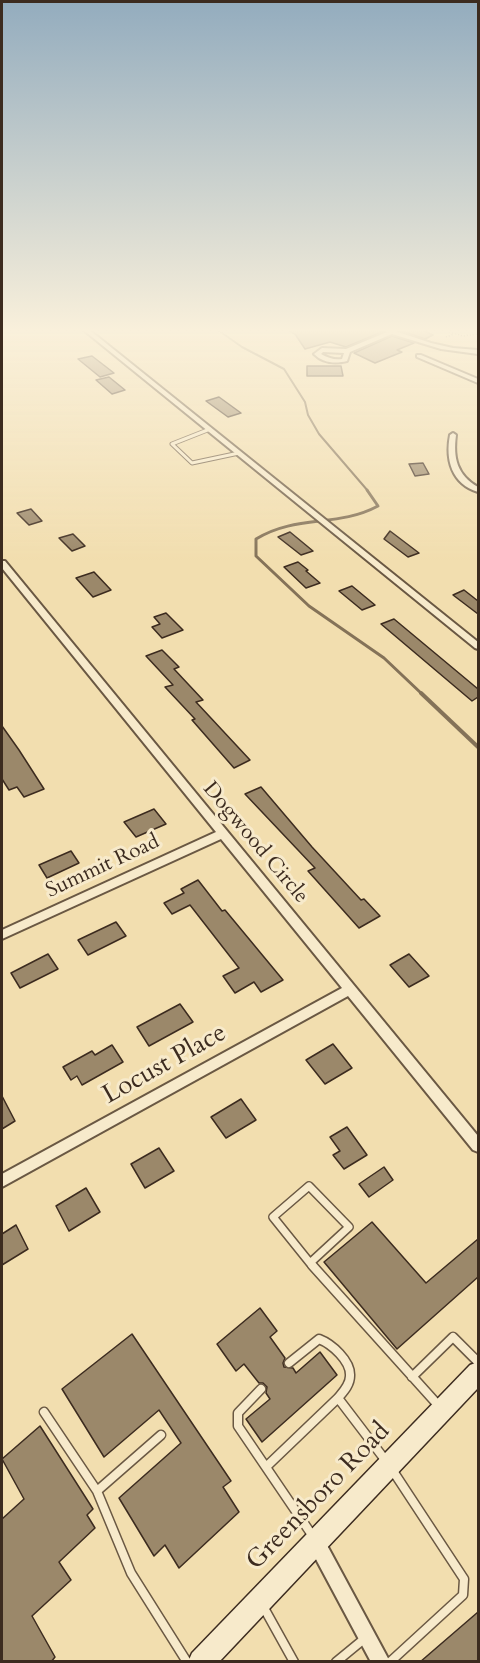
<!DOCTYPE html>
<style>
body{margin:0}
#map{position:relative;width:480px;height:1663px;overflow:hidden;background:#f2deaf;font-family:Cardo,serif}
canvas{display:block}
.frame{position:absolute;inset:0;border:3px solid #3c2b1f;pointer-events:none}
</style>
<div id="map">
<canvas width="480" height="1663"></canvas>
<div class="frame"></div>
</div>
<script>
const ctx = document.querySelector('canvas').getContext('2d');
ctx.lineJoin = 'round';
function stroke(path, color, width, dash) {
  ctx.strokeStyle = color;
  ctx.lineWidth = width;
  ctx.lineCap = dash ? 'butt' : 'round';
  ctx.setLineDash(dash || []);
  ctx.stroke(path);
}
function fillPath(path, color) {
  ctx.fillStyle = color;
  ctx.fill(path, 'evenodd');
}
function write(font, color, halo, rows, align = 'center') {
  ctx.font = font + ' Cardo,serif';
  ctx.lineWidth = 6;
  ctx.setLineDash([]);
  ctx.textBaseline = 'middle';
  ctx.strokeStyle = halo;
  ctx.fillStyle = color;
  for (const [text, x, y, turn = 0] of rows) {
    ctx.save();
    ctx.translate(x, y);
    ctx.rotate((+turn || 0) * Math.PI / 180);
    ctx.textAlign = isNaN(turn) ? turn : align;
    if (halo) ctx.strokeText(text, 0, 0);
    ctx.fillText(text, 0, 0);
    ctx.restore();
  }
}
stroke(new Path2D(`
 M215,328l27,19 42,22 21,33 3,13 11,19 49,57`), '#847258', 2);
stroke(new Path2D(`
 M367,490l11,16c-41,22 -81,8 -122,33v17l53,50 75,52 38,36`), '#847258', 3);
stroke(new Path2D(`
 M421,693l57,54`), '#847258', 4);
const building = new Path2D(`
 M284,328h93l5,4 -36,15 -16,-5 -25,7 -10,-15z
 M392,328h27l14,7 -8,4z
 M392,336l22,7 -17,7 5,2 -27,11 -21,-10z
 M92,356l22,17 -14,4 -22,-18z
 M307,366h34l2,10h-36z
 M109,377l16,13 -13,4 -16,-14z
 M219,397l22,16 -13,4 -22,-16z
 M423,463l6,11 -14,2 -6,-12z
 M31,509l11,12 -13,4 -12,-12z
 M390,531l29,22 -11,4 -24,-18z
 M290,532l23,19 -12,4 -23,-18z
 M73,534l12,12 -13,5 -13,-13z
 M298,562l10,8 -2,1 14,12 -14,5 -22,-21z
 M94,572l17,18 -18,7 -17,-19z
 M352,586l23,19 -13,5 -23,-19z
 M464,590l14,11v13l-25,-19z
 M166,613l17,17 -21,8 -10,-11 8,-3 -6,-7z
 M394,619l84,70v8l-6,4 -91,-77z
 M162,650l17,17 -5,2 29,31 -7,2 54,58 -16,8 -42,-48 3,-1 -30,-32 8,-2 -27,-29z
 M2,726l17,24 25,39 -20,8 -7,-10 -8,3 -7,-11z
 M261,787l51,60 49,53 3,-1 16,17 -21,12 -51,-57 7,-3 -70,-74z
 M154,809l12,15 -30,13 -12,-15z
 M71,851l8,12 -32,15 -8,-13z
 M198,880l24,31 3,-1 58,70 -22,12 -7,-10 -19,11 -12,-17 16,-8 -49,-63 -18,9 -8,-11 20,-10 -3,-4z
 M116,922l10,14 -38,19 -10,-15z
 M48,954l10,15 -38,19 -9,-15z
 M409,954l20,22 -20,11 -19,-22z
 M180,1004l13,18 -44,24 -12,-19z
 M333,1044l19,24 -27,16 -19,-24z
 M112,1045l11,17 -41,23 -5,-9 -6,4 -8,-13 29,-16 3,4z
 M2,1096l13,25 -13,8z
 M241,1099l15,21 -30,18 -15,-21z
 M347,1127l20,28 -23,14 -11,-14 7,-4 -10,-14z
 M159,1148l15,23 -29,17 -14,-24z
 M384,1167l9,13 -24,17 -10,-13z
 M86,1188l14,24 -31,19 -13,-25z
 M372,1222l54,61 52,-44v38l-81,72 -73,-87z
 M16,1225l12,24 -26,16v-31z
 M260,1308l17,23 -7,6 15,21 -2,5 1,4 9,1 3,5 24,-21 17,23 -75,67 -16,-23 24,-20 -4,-6 1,-6 -4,-4h-4l-15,-19 -8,7 -19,-27z
 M132,1334l99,147 -8,6 16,25 -60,56 -14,-23 -11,11 -35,-58 62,-55 -22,-33 -55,47 -42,-68z
 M40,1426l53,83 -6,6 8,13 -36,34 12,18 -39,36 23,41 -4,5h-49v-143l22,-20 -22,-40z
 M478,1612v50h-58z`);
fillPath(building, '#9b886a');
stroke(building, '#3c2b1f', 1.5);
const serviceFar2 = new Path2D(`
 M210,429l-38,15 20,19 47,-10`);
const serviceFar1 = new Path2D(`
 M309,1186l40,41 -39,36 -37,-46z
 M310,1263l3,3`);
const service = new Path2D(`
 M312,1265l126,140
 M289,1363l30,-24c13,5 32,22 31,37 0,9 -7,16 -12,22l48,63
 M412,1377l41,-40 25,25
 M261,1389l-23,24v13l74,109
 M44,1412l53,79 34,82 56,89
 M266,1467l72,-69
 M97,1491l64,-56
 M264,1608l30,54
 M336,1662l28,-23
 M390,1662l73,-67 1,-16 -71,-108`);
const minor = new Path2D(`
 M81,328h6l391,314v7l-3,-1z
 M379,328h7l45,15 22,5 25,2v4l-37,-5 -49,-15 -42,18 -3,9c-12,3 -24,2 -33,-7l8,-6 24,1 41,-17zM323,352l21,1 -2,6c-8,1 -14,-1 -21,-5z
 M417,355h4l57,24v4l-61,-26z
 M453,433l3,2c-3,23 1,40 22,52v5c-26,-8 -33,-32 -28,-57z
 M2,561h3l473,575v16l-5,-2 -125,-154 -346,191v-13l340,-186 -121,-149 -219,100v-9l214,-98 -214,-264z
 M316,1534l6,2 68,126h-19l-61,-114 -2,-6 2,-6z`);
const secondary = new Path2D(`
 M478,1362v26l-259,274h-31l4,-9 278,-288z`);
stroke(serviceFar2, '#6a5843', 5);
stroke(serviceFar1, '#6a5843', 10);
stroke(service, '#6a5843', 11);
stroke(minor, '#6a5843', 4);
stroke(secondary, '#3c2b1f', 3);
stroke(new Path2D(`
 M435,328l28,8 15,-2
 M446,337l8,-3`), '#3c2b1f', 1.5, [1, 2]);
stroke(serviceFar2, '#f7eacb', 3);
stroke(serviceFar1, '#f7eacb', 7);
stroke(service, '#f7eacb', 8);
fillPath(minor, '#f7eacb');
fillPath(secondary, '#f7eacb');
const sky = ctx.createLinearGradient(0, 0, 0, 560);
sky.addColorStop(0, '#93acbe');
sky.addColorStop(0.59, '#f9f0db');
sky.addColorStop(1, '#f9f0db00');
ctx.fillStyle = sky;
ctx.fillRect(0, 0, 480, 560);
write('21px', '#3c2b1f', '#f7eacb', [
 ["Dogwood Circle",255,843,50],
 ["Summit Road",103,867,-25]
]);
write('26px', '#3c2b1f', '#f7eacb', [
 ["Locust Place",165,1065,-29],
 ["Greensboro Road",319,1497,-46]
]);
</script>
